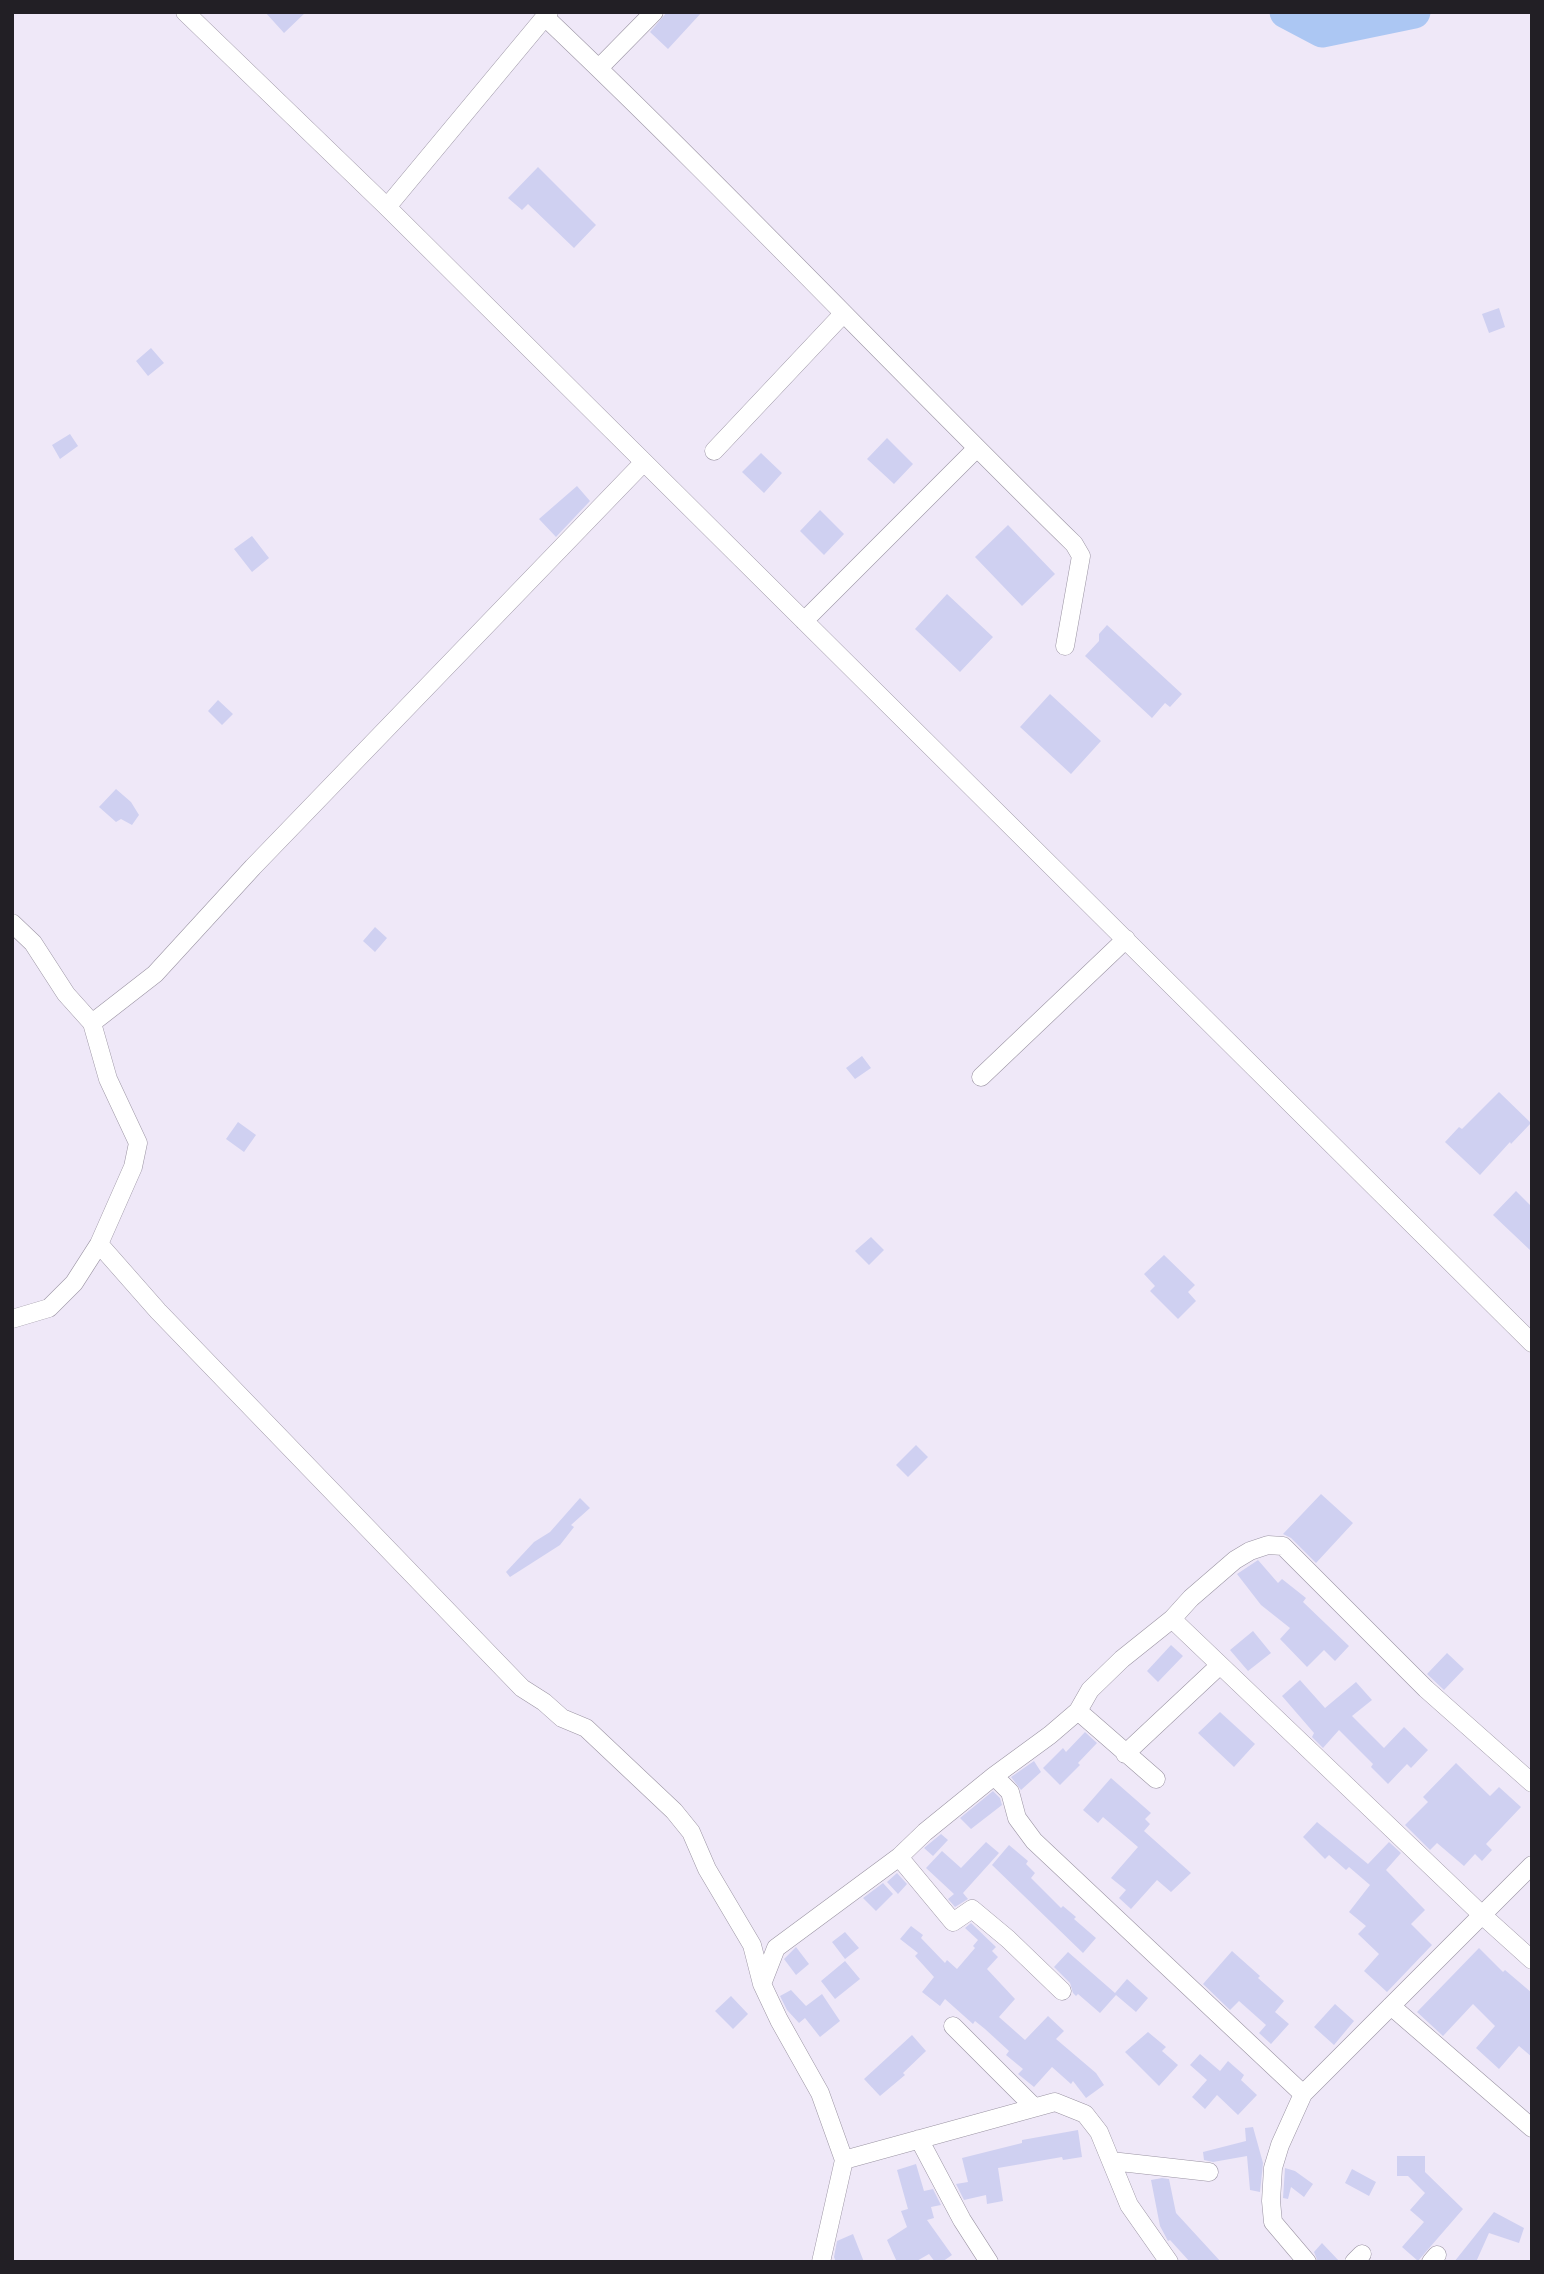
<!DOCTYPE html>
<style>
body{margin:0}
#map{position:relative;width:1544px;height:2274px;overflow:hidden;background:#efe8f8;font-family:Barlow,sans-serif}
canvas{display:block}
.frame{position:absolute;inset:0;border:14px solid #221f25;pointer-events:none}
</style>
<div id="map">
<canvas width="1544" height="2274"></canvas>
<div class="frame"></div>
</div>
<script>
const ctx = document.querySelector('canvas').getContext('2d');
ctx.lineJoin = 'round';
function stroke(path, color, width, dash) {
  ctx.strokeStyle = color;
  ctx.lineWidth = width;
  ctx.lineCap = dash ? 'butt' : 'round';
  ctx.setLineDash(dash || []);
  ctx.stroke(path);
}
function fillPath(path, color) {
  ctx.fillStyle = color;
  ctx.fill(path, 'evenodd');
}
stroke(new Path2D(`
 M1286,12l36,19 92,-19`), '#acc7f3', 33);
fillPath(new Path2D(`
 M265,12h41l-22,21z
 M667,12h35l-34,37 -18,-17z
 M538,167l58,58 -22,23 -46,-44 -6,6 -14,-12z
 M1499,308l6,19 -16,6 -7,-19z
 M151,348l13,15 -16,13 -12,-15z
 M70,434l8,12 -18,13 -8,-14z
 M887,438l26,26 -19,20 -27,-25z
 M761,453l21,20 -18,20 -22,-21z
 M577,486l13,15 -34,36 -17,-18z
 M820,510l24,24 -20,21 -24,-24z
 M1008,525l47,49 -33,32 -47,-49z
 M252,536l17,22 -17,14 -18,-23z
 M947,594l46,43 -33,35 -45,-43z
 M1107,625l75,69 -12,13 -5,-4 -13,15 -67,-62 14,-15v-7z
 M1050,694l51,47 -30,33 -51,-47z
 M218,700l15,14 -11,11 -14,-14z
 M116,789l15,13 8,13 -7,10 -11,-6 -5,3 -17,-15z
 M375,927l12,11 -12,14 -12,-11z
 M862,1056l9,12 -16,11 -9,-11z
 M1499,1092l32,31 -20,21 -1,-2 -30,33 -35,-33 14,-15 3,2z
 M238,1122l18,13 -12,17 -18,-13z
 M1516,1191l16,16v45l-39,-37z
 M871,1237l13,13 -15,15 -14,-14z
 M1164,1255l31,30 -7,7 8,9 -18,18 -28,-28 5,-5 -11,-12z
 M916,1445l12,12 -20,20 -12,-12z
 M1321,1494l32,29 -37,40 -25,-25 -8,-4z
 M580,1498l10,10 -19,17 3,2 -14,18 -50,32 -4,-5 28,-30 16,-10z
 M1258,1560l20,23 4,-4 24,19 -3,4 46,44 -14,15 -11,-11 -17,17 -27,-28 10,-11 -29,-23 -24,-31z
 M1253,1631l18,22 -23,18 -18,-21z
 M1171,1645l12,11 -25,26 -11,-11z
 M1447,1653l17,16 -20,21 -17,-16z
 M1300,1680l25,28 31,-26 16,18 -20,16 32,32 20,-21 24,23 -17,18 -4,-4 -19,20 -17,-17 2,-3 -34,-34 -16,18 -11,-11 2,-4 -32,-37z
 M1220,1712l35,32 -21,23 -36,-34z
 M1085,1732l12,11 -19,20 2,2 -20,20 -17,-17 20,-20 3,4z
 M1034,1761l7,11 -20,18 -10,-13z
 M1456,1763l34,33 9,-9 22,20 -35,37 6,6 -10,11 -7,-7 -11,12 -27,-23 -7,7 -25,-25 23,-23 -5,-5z
 M1111,1778l40,35 -6,6 5,5 -6,7 47,42 -20,19 -14,-12 -26,29 -12,-11 7,-8 -15,-12 27,-31 -35,-30 -5,6 -15,-13z
 M993,1791l7,7 2,7 -31,24 -11,-11z
 M1317,1822l51,42 21,-22 12,11 -15,17 39,40 -14,14 21,21 -45,47 -23,-21 15,-17 -21,-20 8,-8 -17,-14 21,-27 -21,-18 -3,3 -17,-15 -4,4 -22,-22z
 M941,1834l7,6 -15,16 -9,-8z
 M986,1842l13,11 -36,40 5,6 -13,8 -7,-8 6,-5 -28,-26 16,-17 19,17z
 M1009,1845l19,16 -2,3 9,9 -4,5 30,30 2,-2 13,11 -2,2 22,19 -13,15 -91,-88z
 M897,1873l10,11 -9,10 -11,-12z
 M883,1883l10,11 -17,17 -13,-13z
 M971,1923l25,24 -4,4 6,6 -11,12 28,30 -16,18 26,23 23,-24 16,15 -8,8 40,34 8,12 -18,13 -13,-17 -2,3 -19,-17 -18,20 -16,-13 5,-5 -17,-14 3,-4 -24,-22 -10,-8 -2,3 -28,-25 -5,7 -18,-14 12,-15 -19,-21 3,-3 -18,-14 11,-13 12,9 -2,3 24,25 2,-3 10,9 18,-21 -2,-2 5,-6 -13,-12z
 M845,1932l14,16 -14,11 -13,-17z
 M796,1947l13,17 -13,11 -12,-16z
 M1479,1948l24,24 2,-2 27,23v64l-13,-11 -20,23 -23,-21 19,-22 -22,-22 -30,32 -26,-24z
 M1232,1951l28,25 -2,2 26,23 -9,11 14,12 -18,20 -12,-11 7,-8 -27,-24 -9,9 -27,-26z
 M1068,1952l47,41 12,-14 21,19 -12,14 -20,-17 -16,18 -22,-19 -2,2 -3,-3 -3,-10 -16,-16z
 M845,1961l15,18 -25,20 -14,-18z
 M791,1990l15,16 16,-12 18,27 -20,16 -15,-19 -6,5 -12,-13 -7,-14z
 M731,1996l17,18 -15,15 -18,-18z
 M1335,2004l19,17 -20,24 -20,-18z
 M1148,2032l18,15 -4,4 16,14 -19,21 -34,-34z
 M912,2035l14,16 -23,22 2,2 -25,21 -16,-17z
 M1200,2054l20,17 8,-10 16,14 -3,5 16,15 -19,20 -21,-20 -12,14 -13,-12 15,-17 -17,-15z
 M1253,2127l10,36 -3,29 -10,-2 -3,-34 -34,6 -9,-2 -1,-8 43,-11 -1,-13z
 M1078,2130l4,27 -19,3 -1,-3 -64,11 5,33 -16,3 -1,-9 -22,5 -8,-16 12,-2 -6,-24 60,-15v-3z
 M1397,2156h28v16l38,37 -45,52 -16,-14 22,-25 -14,-12 15,-17 -17,-17h-11z
 M916,2164l8,27 9,-2 8,16 -10,2 3,11 -7,2 25,35 -10,7h-7l-6,-8 -14,8h-18l-10,-22 20,-13 -6,-16 7,-2 -11,-39z
 M1285,2168l10,3 18,13 -9,13 -13,-10 -3,12 -5,-1z
 M1352,2169l24,13 -7,14 -24,-13z
 M1162,2178l7,1 7,34 45,49h-31l-20,-22 -2,1 -8,-15 -9,-46z
 M1494,2212l30,16 -5,15 -30,-10 -13,29h-22z
 M853,2234l11,28h-28l-2,-5 3,-16z
 M1322,2243l18,19h-22l-4,-10z`), '#cfd0f1');
const minor = new Path2D(`
 M185,12l202,195 1145,1136
 M545,17c181,172 351,353 529,527l7,12 -16,90
 M599,68l55,-56
 M387,207l162,-195
 M714,451l129,-137
 M804,621l172,-172
 M12,923l21,20 33,51 26,29 16,56 30,64 -5,24 -34,77 -25,39 -25,25 -37,11
 M92,1023l63,-49 98,-107 391,-405
 M981,1077l145,-138
 M99,1244l59,67 364,377 22,14 18,16 24,10 88,83 17,21 16,37 45,76 10,39 17,36 41,73 24,67 -23,102
 M1172,1619l309,295 51,46
 M1078,1711l78,68
 M1125,1754l95,-89
 M994,1776l16,16 7,26 17,23 269,253 229,-229
 M899,1857l54,65 19,-13 36,30 54,52
 M762,1984l14,-36 123,-91 26,-25 69,-56 56,-41 28,-24 12,-21 32,-31 50,-40 19,-21 44,-38 15,-9 18,-6 15,1 143,143 106,94
 M1391,2006l141,122
 M953,2026l81,81
 M1303,2094l-23,51 -7,23 -2,33 2,21 34,40
 M919,2139l43,81 27,42
 M844,2160l211,-58 30,12 14,18 30,73 40,57
 M1111,2161l98,11
 M1354,2262l8,-8
 M1431,2262l6,-7`);
stroke(minor, '#9b94a3', 19);
stroke(minor, '#fff', 18);
</script>
